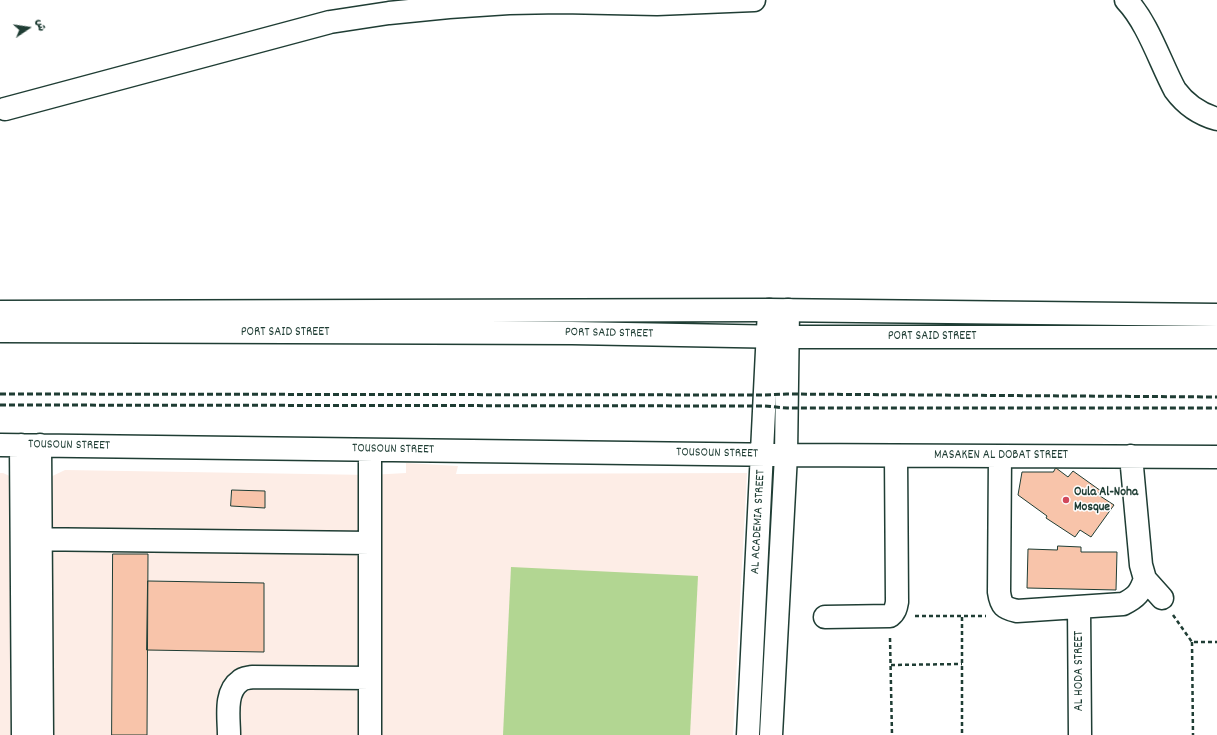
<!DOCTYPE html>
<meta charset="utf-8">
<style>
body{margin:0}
#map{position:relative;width:1217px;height:735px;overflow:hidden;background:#fff;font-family:Dekko,"Playpen Sans Arabic",sans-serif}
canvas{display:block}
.north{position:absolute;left:8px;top:8px;width:40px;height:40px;-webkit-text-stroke:3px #fff;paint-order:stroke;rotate:77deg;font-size:11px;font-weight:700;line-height:16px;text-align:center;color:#1f3d34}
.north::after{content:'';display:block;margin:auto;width:14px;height:18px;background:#1f3d34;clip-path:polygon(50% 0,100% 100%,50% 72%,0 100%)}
</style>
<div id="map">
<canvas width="1217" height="735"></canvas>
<div class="north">ش</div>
</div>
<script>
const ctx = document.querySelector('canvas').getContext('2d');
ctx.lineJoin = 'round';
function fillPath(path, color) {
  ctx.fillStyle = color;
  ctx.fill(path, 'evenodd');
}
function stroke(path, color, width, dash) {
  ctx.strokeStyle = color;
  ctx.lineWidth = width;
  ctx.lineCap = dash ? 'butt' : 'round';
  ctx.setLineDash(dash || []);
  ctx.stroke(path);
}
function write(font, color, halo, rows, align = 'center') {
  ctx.font = font + ' Dekko,sans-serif';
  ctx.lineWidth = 3;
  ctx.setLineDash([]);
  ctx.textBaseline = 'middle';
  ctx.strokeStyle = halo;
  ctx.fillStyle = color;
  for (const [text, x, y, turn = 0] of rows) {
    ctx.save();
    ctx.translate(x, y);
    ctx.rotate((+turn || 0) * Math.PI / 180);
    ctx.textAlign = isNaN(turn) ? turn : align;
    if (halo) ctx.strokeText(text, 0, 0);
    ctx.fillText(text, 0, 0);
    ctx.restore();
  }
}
fillPath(new Path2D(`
 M406,463l52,3 -2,8 291,-1 -14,262h-733v-262h3l18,8 19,1 25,-12 305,5 36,-2z`), '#fdede6');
fillPath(new Path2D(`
 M511,567l187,9 -8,159h-187z`), '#b2d692');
const building = new Path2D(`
 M1056,468l12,9 5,-6 28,20 -4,3 17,11 -23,32 -11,-7 -5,7 -29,-19 1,-2 -29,-21 4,-23h31z
 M232,490l33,1v17l-34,-2z
 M1058,546l23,1v5h36l-1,38 -89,-2 1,-39 29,1z
 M113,554h35l-1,181h-35z
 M148,581l116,2v69l-117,-2z`);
fillPath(building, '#f8c4aa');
stroke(building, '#1f3d34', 1);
const minor = new Path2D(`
 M1126,0c22,23 34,62 49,90 11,15 24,24 42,29
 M5,109l325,-87 59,-9 60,-6 60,-4 52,-1 96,2 97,-4
 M0,445l786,10 431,2
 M21,445l2,290
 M40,445l2,290
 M1000,456l-1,136c2,14 5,16 18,19l106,-7c14,-7 17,-11 22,-25
 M1131,456l10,109 4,14 17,19
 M22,539l348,4
 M1079,607l1,128
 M825,617l65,-1c5,-4 6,-8 7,-14l-1,-146
 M229,735c0,-17 -5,-43 11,-54 3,-3 8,-3 12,-4l118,1
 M370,735v-285
 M748,735l21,-425
 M771,735l15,-280 2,-145`);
const major = new Path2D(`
 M0,312l769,-2 448,5
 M0,331l572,2 216,4h429`);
stroke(minor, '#1f3d34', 25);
stroke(major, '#1f3d34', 25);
stroke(new Path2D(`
 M1173,615l19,27h25
 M915,616h71
 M962,617v118
 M890,638l2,97
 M1192,642l1,93
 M891,665l71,-1`), '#1f3d34', 2.5, [4, 3]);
stroke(minor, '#fff', 22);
stroke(major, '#fff', 22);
stroke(new Path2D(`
 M0,394l764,1 23,-1 430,3
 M0,405l764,1 23,2h430`), '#1f3d34', 3, [6, 3]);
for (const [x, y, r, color] of [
 [1066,500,4,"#d1495b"]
]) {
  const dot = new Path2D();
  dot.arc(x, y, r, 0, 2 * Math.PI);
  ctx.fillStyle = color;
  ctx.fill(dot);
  stroke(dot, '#fff', 1.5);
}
write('13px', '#1f3d34', '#fff', [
 ["PORT SAID STREET",285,333],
 ["PORT SAID STREET",609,334,1],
 ["PORT SAID STREET",932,337],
 ["TOUSOUN STREET",69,446,1],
 ["TOUSOUN STREET",393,450,1],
 ["TOUSOUN STREET",717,454,1],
 ["MASAKEN AL DOBAT STREET",1001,456],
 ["AL ACADEMIA STREET",759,522,-87],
 ["AL HODA STREET",1080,671,-90]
]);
write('bold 13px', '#1f3d34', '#fff', [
 ["Oula Al-Noha",1074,493],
 ["Mosque",1074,508]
], 'left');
</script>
